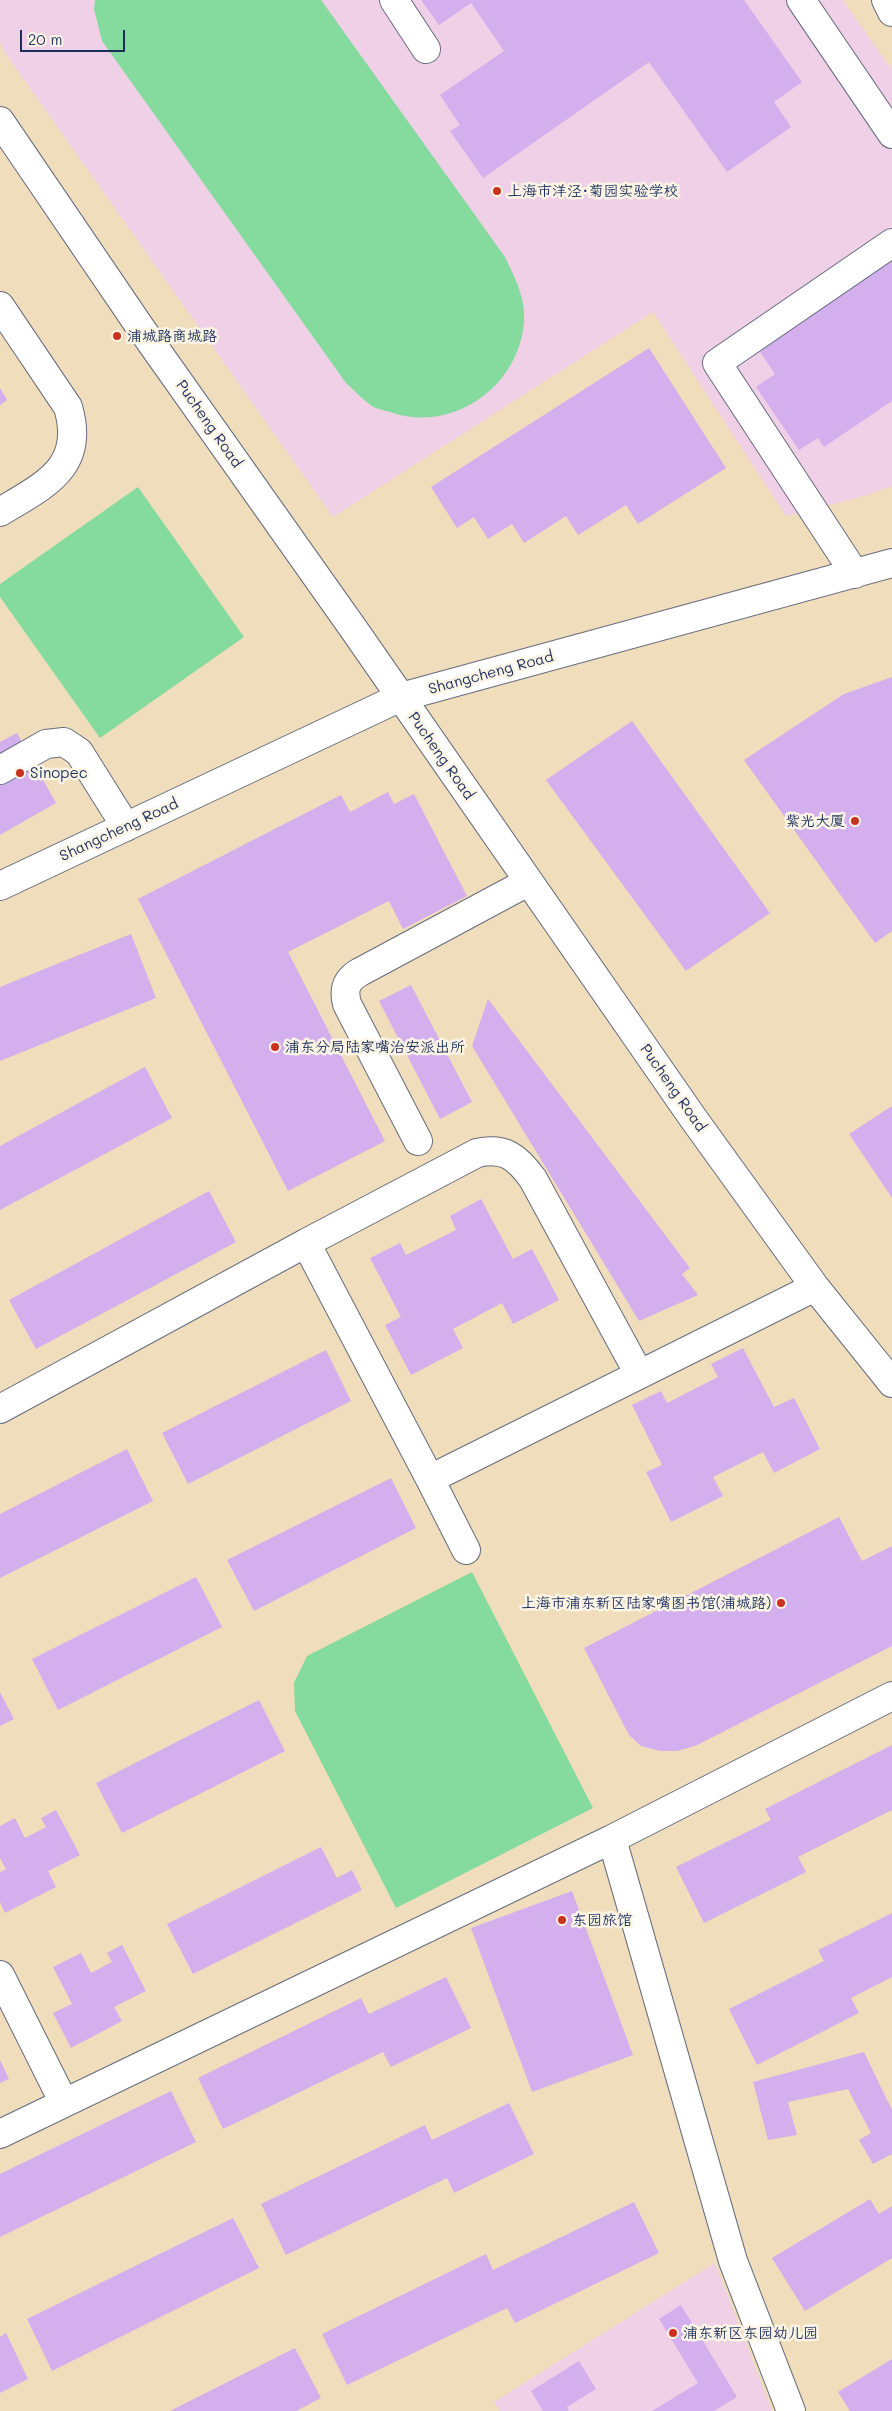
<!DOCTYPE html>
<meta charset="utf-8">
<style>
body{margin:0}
#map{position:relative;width:892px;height:2411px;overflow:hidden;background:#f0ddbb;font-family:Mali,sans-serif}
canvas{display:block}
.scale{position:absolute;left:20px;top:30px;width:105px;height:22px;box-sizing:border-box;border:2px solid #1b2f5e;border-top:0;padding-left:6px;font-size:15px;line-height:18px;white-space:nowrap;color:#1b2f5e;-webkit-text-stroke:4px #fcf5e5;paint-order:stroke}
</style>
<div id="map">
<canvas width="892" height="2411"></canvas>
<div class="scale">20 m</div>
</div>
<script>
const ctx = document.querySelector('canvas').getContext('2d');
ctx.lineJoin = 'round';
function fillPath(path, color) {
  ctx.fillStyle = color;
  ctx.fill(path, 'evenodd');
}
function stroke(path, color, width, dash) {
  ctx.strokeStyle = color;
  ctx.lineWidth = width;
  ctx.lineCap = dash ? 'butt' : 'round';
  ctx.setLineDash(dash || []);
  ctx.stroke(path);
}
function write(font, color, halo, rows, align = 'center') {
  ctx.font = font + ' Mali,"LXGW WenKai TC",sans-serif';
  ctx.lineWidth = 5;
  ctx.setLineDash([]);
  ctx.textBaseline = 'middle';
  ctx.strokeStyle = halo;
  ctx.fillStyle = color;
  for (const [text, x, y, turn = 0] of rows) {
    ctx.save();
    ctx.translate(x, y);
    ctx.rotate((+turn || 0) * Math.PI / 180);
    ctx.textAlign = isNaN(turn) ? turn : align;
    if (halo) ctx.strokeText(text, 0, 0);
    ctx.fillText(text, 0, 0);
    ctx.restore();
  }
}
fillPath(new Path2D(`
 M0,0h843l49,70v416l-31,11 -75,19 -133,-204 -320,205 -330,-467 -3,-9z
 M715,2263l57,148h-272l-6,-9z`), '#efd0e7');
fillPath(new Path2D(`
 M95,0h226l184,257c10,21 21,42 19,65 -5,65 -72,112 -134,90 -6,-2 -13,-3 -18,-6 -9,-6 -18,-16 -26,-23l-244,-342 -8,-32z
 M138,487l106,150 -144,101 -100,-141v-13z
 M472,1572l121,236 -197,100 -101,-197 -1,-28 13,-27z`), '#85da9d');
fillPath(new Path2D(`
 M421,0h323l58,82 -28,20 17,25 -64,45 -78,-110 -166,116 -33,-47 10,-6 -20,-30 64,-44 -33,-48 -32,22z
 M892,260v141l-68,46 -6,-9 -19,12 -43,-63 19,-13 -16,-24z
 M649,348l77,120 -88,56 -12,-19 -48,30 -12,-19 -42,27 -12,-19 -24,15 -14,-22 -17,11 -26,-41z
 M0,388l7,12 -7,5z
 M892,677v254l-17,12 -131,-183 100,-66z
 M632,721l138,192 -84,58 -140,-191z
 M17,733l39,70 -56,32v-93z
 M388,792l6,12 20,-10 53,102 -64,33 -14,-28 -101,51 97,189 -97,50 -150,-292 203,-104 9,17z
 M131,934l25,64 -156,63v-74z
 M411,985l61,117 -32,17 -61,-118z
 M488,999l202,269 -8,6 16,21 -59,26 -167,-275z
 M145,1067l27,51 -172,92v-64z
 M892,1106v92l-43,-64z
 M209,1191l27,51 -200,107 -27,-49z
 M481,1199l32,60 19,-10 27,51 -46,24 -11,-21 -49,26 10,19 -52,27 -26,-50 16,-8 -31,-59 30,-15 6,12 50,-25 -6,-14z
 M743,1348l31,59 20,-9 26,51 -46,24 -11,-21 -50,25 10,19 -52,26 -25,-50 16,-7 -30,-60 29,-14 6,12 51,-26 -7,-13z
 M326,1350l25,51 -163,83 -26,-51z
 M127,1449l26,52 -153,77v-64z
 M391,1478l25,50 -162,83 -27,-51z
 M839,1517l23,44 30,-15v100l-197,100 -18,5h-17l-19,-5 -12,-11 -45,-87z
 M196,1577l26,50 -164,83 -26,-51z
 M0,1692l14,27 -14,7z
 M259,1700l26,51 -163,82 -26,-50z
 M892,1745v65l-94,47 8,15 -102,51 -28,-56 95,-47 -6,-11z
 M56,1810l24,45 -32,16 8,16 -51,26 -5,-11v-30l6,-3 -6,-11v-32l15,-8 10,20 21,-11 -5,-9z
 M321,1847l16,31 15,-8 10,20 -169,84 -26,-50z
 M572,1891l61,164 -101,37 -61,-164z
 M892,1913v64l-41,21 8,15 -102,52 -28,-56 95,-48 -6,-11z
 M122,1945l24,46 -32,16 8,14 -51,27 -18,-35 19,-9 -19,-37 28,-14 10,20 21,-11 -5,-9z
 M446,1977l25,51 -80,39 -8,-15 -160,77 -25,-51 163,-80 8,16z
 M864,2052l28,58v44l-19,10 -14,-24 12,-7 -23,-44 -60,13 9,33 -29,5 -15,-58z
 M0,2060l9,19 -9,4z
 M171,2091l25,51 -196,95v-63z
 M509,2103l25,51 -80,39 -7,-15 -161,77 -25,-51 164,-79 7,15z
 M870,2199l9,15 13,-8v52l-87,53 -33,-53z
 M634,2202l25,51 -144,70 -8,-15 -160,77 -25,-51 164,-80 7,16z
 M233,2218l26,50 -207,103 -25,-52z
 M681,2305l56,92 -23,14h-62l46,-28 -39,-64z
 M6,2333l22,46 -28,14v-56z
 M295,2348l26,50 -25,13h-126z
 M892,2359v52h-42l-12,-19z
 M579,2361l17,28 -29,18 2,4h-26l-12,-20z`), '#d3afee');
const minor = new Path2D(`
 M394,0l32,49
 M801,0l91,134
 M886,0l6,12
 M0,121l140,206 215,304 338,487 122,169 77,96
 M0,306l68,101c18,61 -24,78 -68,105
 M855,574l-138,-211 175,-120
 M0,770l46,-26 18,-2 15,10 47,75
 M0,886l401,-189 491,-134
 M418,1141l-71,-137c-4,-15 -1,-24 13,-32l168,-90
 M0,1409l306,-166
 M430,1479l-124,-236 171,-90c28,-6 40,4 56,26l106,195
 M466,1550l-36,-71 385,-192
 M0,1975l64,128
 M0,2134l612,-295
 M791,2411l-58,-150 -121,-422 280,-143`);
stroke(minor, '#666c7f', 30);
stroke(minor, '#fff', 28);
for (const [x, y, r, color] of [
 [497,191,5,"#c8321e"],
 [117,336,5,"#c8321e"],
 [20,773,5,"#c8321e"],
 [855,821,5,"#c8321e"],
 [275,1047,5,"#c8321e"],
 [781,1603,5,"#c8321e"],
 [562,1920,5,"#c8321e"],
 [673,2333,5,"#c8321e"]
]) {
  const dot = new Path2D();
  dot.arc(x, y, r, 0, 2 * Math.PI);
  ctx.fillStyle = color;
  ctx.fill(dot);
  stroke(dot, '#fcf5e5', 2);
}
write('15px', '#1b2f5e', '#fcf5e5', [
 ["上海市洋泾·菊园实验学校",507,191],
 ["浦城路商城路",127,336],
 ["Sinopec",30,773],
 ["紫光大厦",845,821,"right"],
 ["浦东分局陆家嘴治安派出所",285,1047],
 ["上海市浦东新区陆家嘴图书馆(浦城路)",771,1603,"right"],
 ["东园旅馆",572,1920],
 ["浦东新区东园幼儿园",683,2333]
], 'left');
write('15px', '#1b2f5e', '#fcf5e5', [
 ["Pucheng Road",209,424,55],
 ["Shangcheng Road",491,673,-15],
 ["Pucheng Road",441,756,55],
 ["Shangcheng Road",119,830,-25],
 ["Pucheng Road",673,1088,55]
]);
</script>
